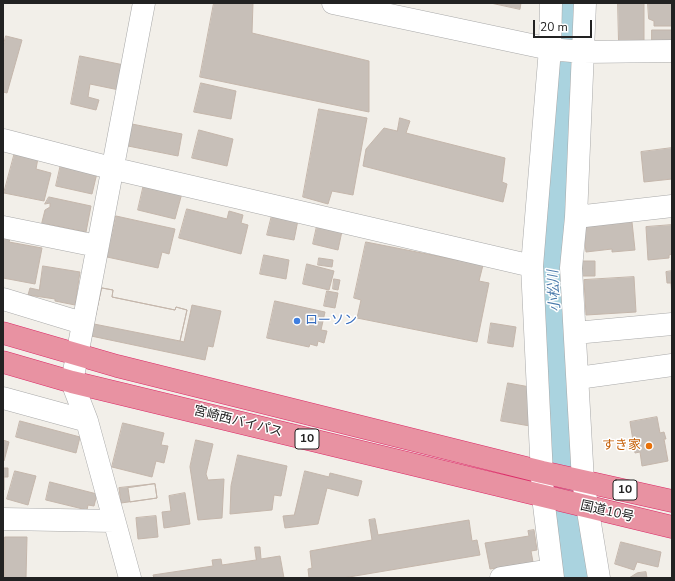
<!DOCTYPE html>
<meta charset="utf-8">
<style>
body{margin:0}
#map{position:relative;width:675px;height:581px;overflow:hidden;background:#f2efe9;font-family:"Nunito Sans",sans-serif}
canvas{display:block}
.frame{position:absolute;inset:0;border:4px solid #222;pointer-events:none}
.scale{position:absolute;left:533px;top:20px;width:59px;height:18px;box-sizing:border-box;border:2px solid #222;border-top:0;padding-left:5px;font-size:12px;line-height:14px;white-space:nowrap;color:#222;-webkit-text-stroke:3px #fff;paint-order:stroke}
</style>
<div id="map">
<canvas width="675" height="581"></canvas>
<div class="frame"></div>
<div class="scale">20 m</div>
</div>
<script>
const ctx = document.querySelector('canvas').getContext('2d');
ctx.lineJoin = 'round';
function stroke(path, color, width, dash) {
  ctx.strokeStyle = color;
  ctx.lineWidth = width;
  ctx.lineCap = dash ? 'butt' : 'round';
  ctx.setLineDash(dash || []);
  ctx.stroke(path);
}
function fillPath(path, color) {
  ctx.fillStyle = color;
  ctx.fill(path, 'evenodd');
}
function write(font, color, halo, rows, align = 'center') {
  ctx.font = font + ' "Nunito Sans","Noto Sans JP",sans-serif';
  ctx.lineWidth = 3;
  ctx.setLineDash([]);
  ctx.textBaseline = 'middle';
  ctx.strokeStyle = halo;
  ctx.fillStyle = color;
  for (const [text, x, y, turn = 0] of rows) {
    ctx.save();
    ctx.translate(x, y);
    ctx.rotate((+turn || 0) * Math.PI / 180);
    ctx.textAlign = isNaN(turn) ? turn : align;
    if (halo) ctx.strokeText(text, 0, 0);
    ctx.fillText(text, 0, 0);
    ctx.restore();
  }
}
stroke(new Path2D(`
 M569,3l-7,143 -8,63 -1,42 8,169 10,125 6,33`), '#aad3df', 35);
const building = new Path2D(`
 M214,3h39l-1,30 117,28v51l-169,-35z
 M491,3h30l-1,6z
 M618,3h26v40l-25,1z
 M648,3h24v23h-18v-5l-5,-2z
 M652,30h20v11l-20,2z
 M6,36l16,4 -15,53 -4,-1v-45z
 M80,56l44,9 -5,25 -29,-6 -2,13 11,3 -3,10 -25,-6z
 M201,83l35,8 -5,28 -37,-7z
 M319,109l48,9 -14,77 -21,-4 -4,13 -25,-7z
 M400,118l10,3 -4,12 99,25 -3,24 5,2 -4,18 -140,-36 3,-17 18,-21 13,3z
 M132,124l50,10 -4,22 -50,-10z
 M199,130l34,9 -6,27 -35,-8z
 M672,148v31l-28,3 -3,-30z
 M15,152l23,6 -2,11 15,4 -7,28 -40,-8z
 M61,164l36,9 -5,21 -36,-8z
 M144,184l38,9 -7,26 -37,-9z
 M49,197l42,9 -5,26 -39,-8 -6,2 4,-16 5,-3v-4l-5,1z
 M187,209l40,10 2,-8 14,4 -2,8 7,2 -7,29 -62,-16z
 M272,215l26,5 -4,20 -27,-5z
 M116,216l59,13 -6,25 -7,-2 -4,16 -51,-11z
 M632,222l3,28 -23,2v-3l-26,3 -3,-25z
 M672,225v29l-3,1v3l-21,2 -2,-33z
 M317,226l25,5 -4,19 -25,-6z
 M3,237l7,2 -1,3 33,6 -7,36 -32,-6z
 M366,242l117,23 -4,16 10,2 -12,59 -120,-24 4,-18 -7,-2z
 M264,255l25,5 -3,19 -26,-5z
 M319,258l14,2 -1,7 -14,-2z
 M581,261h14v15h-13z
 M307,264l27,7 -5,19 -26,-6z
 M43,266l37,6 -5,33 -20,-4v-2l-27,-4 2,-7 9,2z
 M672,271v25l-1,-13h-4l-1,-11z
 M634,277l2,35 -50,3 -2,-35z
 M334,279l6,1 -2,10 -5,-1z
 M102,288l11,2 -1,7 63,13 1,-3 11,3 -7,31 4,1 8,-37 29,6 -8,36 -5,-1 -3,14 -114,-24z
 M102,288l11,2 -1,7 63,13 1,-3 11,3 -7,31 -86,-17z
 M327,291l11,2 -3,15 -11,-2z
 M275,301l50,11 -4,18 6,1 -3,12 -6,-2 -1,5 -7,-2 -1,3 -42,-9z
 M491,323l25,4 -3,20 -25,-4z
 M508,383l22,4v39l-29,-5z
 M657,417l3,16 4,-1 2,7h-2l4,22 -26,5 -2,-14 -5,1 -5,-31z
 M20,421l60,16 -4,16 -60,-16z
 M123,423l41,10 -3,12 7,1 -4,17 -8,-2 -4,16 -40,-10z
 M3,440l6,2 -5,19h-1z
 M196,440l17,4 -7,30 2,6 16,-1 -2,39 -24,2 -8,-53z
 M238,455l49,11 -6,30 -7,-1 -2,15 -42,4 1,-28z
 M3,468h5v9h-4v13h-1z
 M15,471l21,5 -8,29 -21,-6z
 M305,471l24,6 1,-4 32,8 -4,15 -31,-8 -9,36 -33,4 -2,-12 11,-1z
 M50,482l47,12 -3,12 -6,-1 -1,5 -41,-10z
 M155,484l2,14 -36,5 -2,-15z
 M155,484l2,14 -27,4 -2,-14z
 M185,493l5,31 -26,4 -2,-16 9,-1 -2,-15z
 M156,516l2,21 -20,2 -2,-21z
 M375,519l3,16 91,-15 3,21 5,-1 3,15 -137,23h-34l-1,-9 4,-1 -2,-17 62,-11 -3,-20z
 M534,530l3,20 -6,1 2,11 -43,7 -5,-26 44,-7 -1,-5z
 M5,537h22l-1,41h-21z
 M621,542l40,10 -3,15 -21,-5 -3,8 -19,-6z
 M255,547h5l1,12 19,-3 4,22h-130l-1,-3 60,-9 -1,-6 9,-1 1,6 34,-5z
 M646,572l1,6h-18l8,-5z`);
fillPath(building, '#c7bfb8');
stroke(building, '#c4b6ab', 1);
const minor = new Path2D(`
 M333,3l217,46 33,3 89,-1
 M551,3l-1,46 -18,217 11,231 10,81
 M585,3l-9,214 -5,51 12,213 16,97
 M3,140l108,28 421,98
 M576,217l96,-11
 M3,227l94,19
 M3,299l79,24
 M575,333l97,-9
 M578,378l94,-13
 M3,398l84,23
 M3,519l111,2
 M130,578l-43,-157 -15,-39 72,-379
 M501,578l50,-8`);
const highway = new Path2D(`
 M3,333l114,33 425,106 130,29
 M3,362l69,20 600,145`);
stroke(minor, '#a9a9a9', 23);
stroke(highway, '#dc2a67', 23);
stroke(minor, '#fff', 22);
stroke(highway, '#e892a2', 22);
for (const [x, y, r, color] of [
 [297,321,4,"#3f7fe0"],
 [649,446,4,"#e8710a"]
]) {
  const dot = new Path2D();
  dot.arc(x, y, r, 0, 2 * Math.PI);
  ctx.fillStyle = color;
  ctx.fill(dot);
  stroke(dot, '#fff', 1.5);
}
for (const [x, y, w] of [
 [307,439,24],
 [625,490,24]
]) {
  const box = new Path2D();
  box.roundRect(x - w / 2, y - 10, w, 20, 3);
  ctx.fillStyle = '#fff';
  ctx.fill(box);
  stroke(box, '#222', 1);
}
write('bold 12px', '#222', null, [
 ["10",307,439],
 ["10",625,490]
]);
write('13px', '#366cbe', '#fff', [
 ["ローソン",305,321]
], 'left');
write('13px', '#222', '#fff', [
 ["宮崎西バイパス",238,422,14],
 ["国道10号",607,512,13]
]);
write('13px', '#c56008', '#fff', [
 ["すき家",641,446]
], 'right');
write('italic 14px', '#4a7aab', '#fff', [
 ["小松川",555,291,-93]
]);
</script>
